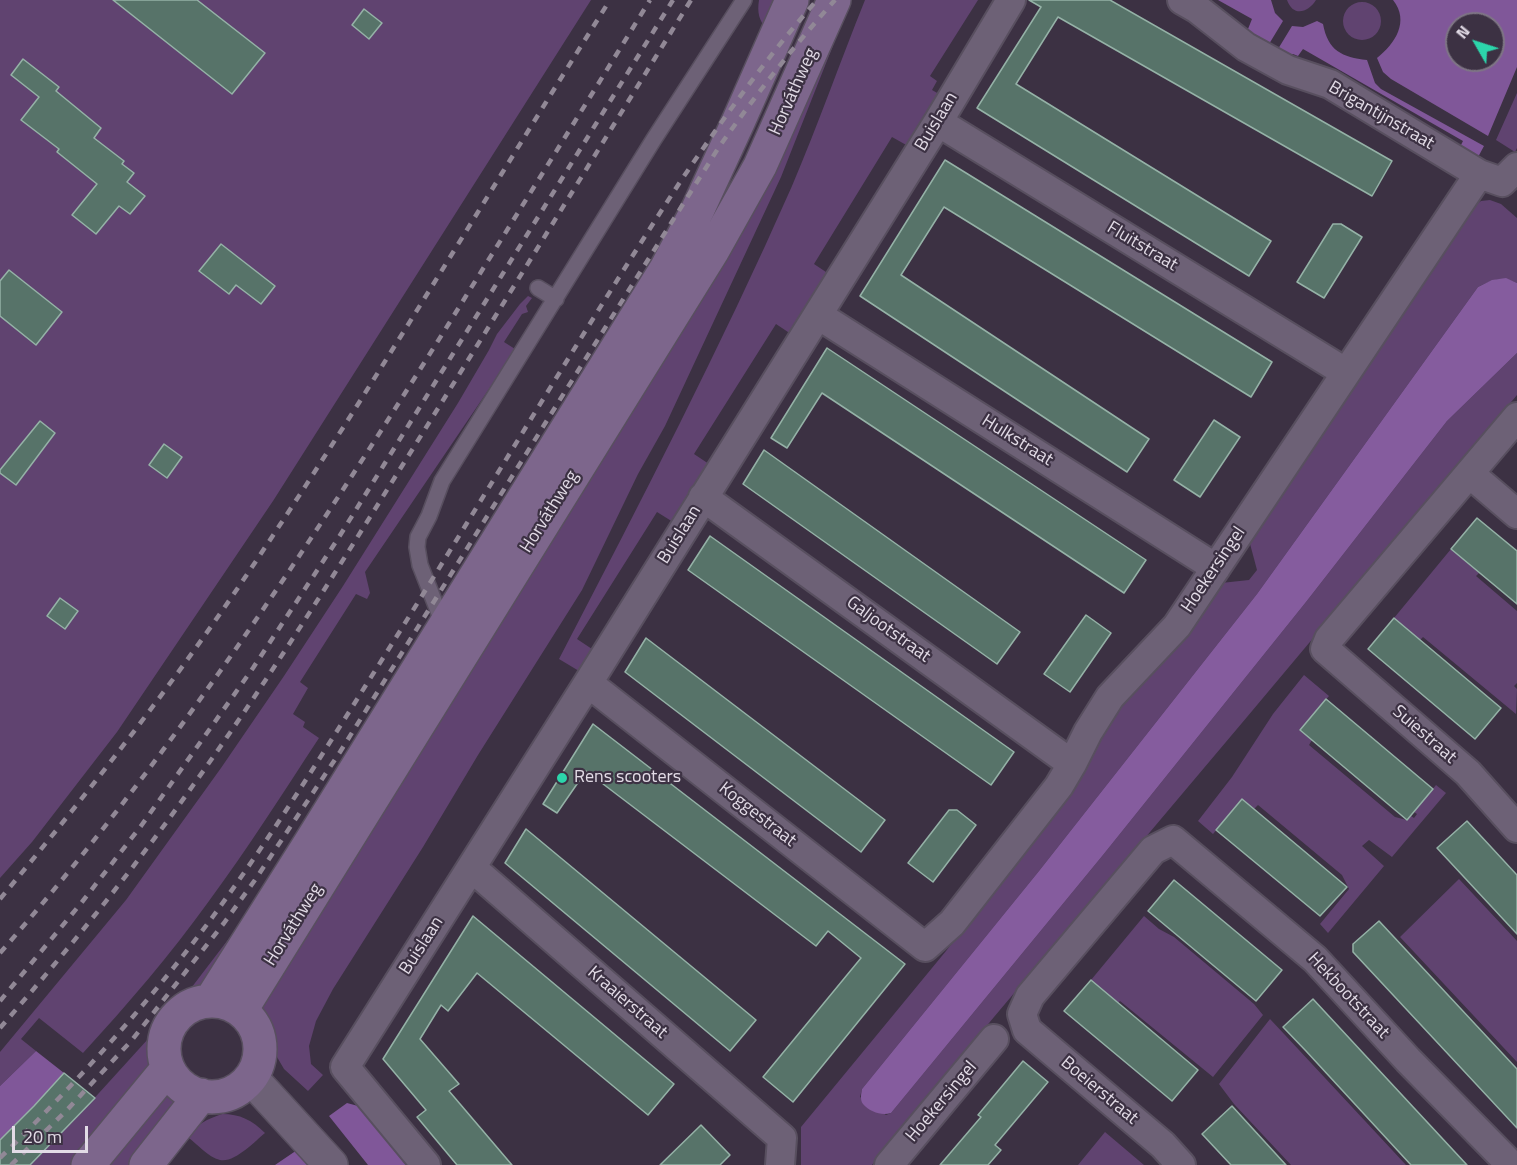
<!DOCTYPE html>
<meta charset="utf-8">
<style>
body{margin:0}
#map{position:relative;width:1517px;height:1165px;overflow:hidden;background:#3c3143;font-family:"Titillium Web",sans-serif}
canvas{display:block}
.north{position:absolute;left:1445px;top:12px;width:60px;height:60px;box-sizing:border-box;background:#3c3143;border:2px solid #7e7584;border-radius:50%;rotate:309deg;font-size:16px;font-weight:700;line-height:24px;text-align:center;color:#e2dbe6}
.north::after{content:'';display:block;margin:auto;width:21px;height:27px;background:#2cd5ab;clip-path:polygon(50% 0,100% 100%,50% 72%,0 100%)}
.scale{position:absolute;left:12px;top:1126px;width:76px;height:27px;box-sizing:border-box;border:3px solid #e2dbe6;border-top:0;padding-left:8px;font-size:18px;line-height:21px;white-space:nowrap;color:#e2dbe6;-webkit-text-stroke:4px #3c3143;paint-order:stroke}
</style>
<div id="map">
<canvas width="1517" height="1165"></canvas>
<div class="north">N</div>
<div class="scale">20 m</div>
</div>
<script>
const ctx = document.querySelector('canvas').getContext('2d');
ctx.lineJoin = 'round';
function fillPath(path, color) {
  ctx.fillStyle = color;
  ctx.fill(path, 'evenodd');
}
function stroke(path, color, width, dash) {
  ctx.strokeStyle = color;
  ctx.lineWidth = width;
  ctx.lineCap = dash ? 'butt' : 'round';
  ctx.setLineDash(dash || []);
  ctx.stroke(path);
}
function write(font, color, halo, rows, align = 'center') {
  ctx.font = font + ' "Titillium Web",sans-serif';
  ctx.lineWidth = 4.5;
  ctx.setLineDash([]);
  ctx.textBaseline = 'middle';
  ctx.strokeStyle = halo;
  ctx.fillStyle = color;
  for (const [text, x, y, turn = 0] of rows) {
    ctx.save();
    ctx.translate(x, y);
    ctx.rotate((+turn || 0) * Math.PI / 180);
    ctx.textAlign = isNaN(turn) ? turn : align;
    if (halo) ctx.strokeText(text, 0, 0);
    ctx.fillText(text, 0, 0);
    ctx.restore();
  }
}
fillPath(new Path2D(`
 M0,0h591l-318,501 -156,231 -85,110 -32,36z
 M759,0h22l-14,30c-8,-10 -10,-17 -8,-30z
 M843,0h8l-70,177 -116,249 -27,48 -56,116 -104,165 -55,92 -90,142 -17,32 -7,25 2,18 12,11 -15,16 -24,-22 -7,-12 -16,-41 2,-25z
 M865,0h113l-48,76 7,5 -5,9 7,4 -31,52 -16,-9 -78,127 15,10 -38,60 -15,-10 -82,130 15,10 -36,58 -16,-10 -80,127 15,10 -13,22 -20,-12c81,-156 162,-312 233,-473 26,-61 48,-124 73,-186z
 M1287,0h29c-8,13 -23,17 -29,0z
 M1343 21a19 19 0 1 1 38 0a19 19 0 1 1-38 0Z
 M1517,93v55l-2,4 -19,-12z
 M1490,200l11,4 16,14v65c-16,-7 -24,-3 -39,4l-221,307 -218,277 -177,218 -2,8 26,18 5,-2 212,-258 203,-253 141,-181 70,-68v42l-270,322 -253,300 -122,148h-71v-38l145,-176 133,-171 24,-49 33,-44 85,-104 28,-3 8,-10 -8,-30 224,-333 8,-6z
 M528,296l4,2 -6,8 2,6 -6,2 -18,28 11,7 -26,40 -124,183 5,21 -3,6 -11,-5 -56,88 8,6 -15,26 12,8 -2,5 16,11c-36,55 -71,110 -110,163 -39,54 -81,103 -126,152l-44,-35 -18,21 15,12 -36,35v-34l126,-152 95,-132 63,-92 59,-90 115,-183 31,-53 8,-16 23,-30z
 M1451,549l28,24 -3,3 41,35v72l-3,3 3,3 -1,25 -93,-77 -3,3 -26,-22z
 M1304,675l25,21 -29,34 12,10 -3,5 86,72 12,3 4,-4 3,2 3,-4 -3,-2 22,-27 10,8 -54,64 -23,-17 -7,6 22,20 -56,67 -8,-9 29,-35 -7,-14 -84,-70 -4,4 -12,-10 -29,35 -15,-13 34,-44 41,-63z
 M1459,879l58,62v121l-117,-125z
 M1144,916l15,13 15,8 80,67 9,11 -50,62 -93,-76 -2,2 -27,-23z
 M240,924l-39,68 -19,8z
 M1270,1019l15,16 121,130h-115l-57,-61 -15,-20z
 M158,1028l-4,11v24l-77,102h-47l59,-61z
 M165,1088l17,14 -51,63h-28z
 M222,1114c18,0 30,6 43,19 -10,8 -30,30 -45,27 -12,-3 -23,-16 -32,-23 9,-13 19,-18 34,-23z
 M1105,1132l39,33h-66z`), '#604370');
fillPath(new Path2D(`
 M1218,0h53l4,13 8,8 -17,28 -14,-8 -4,-12 4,-10z
 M1393,0h124v67l-29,69 -97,-57 -8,-7 -6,-14c18,-14 33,-37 16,-58zM1457,24h36v36h-36z
 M1317,21l6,3c5,27 19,33 44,36l8,23 6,6 103,57 -7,13 -18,-10 4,-8 -160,-92 -5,7 -5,-2 -12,5 -6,-5 17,-28 11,1z
 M36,1051l28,22 -30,33 -34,34v-54z
 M347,1103l11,3 48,59h-38l-39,-49z
 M300,1148l13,17h-38z`), '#805799');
fillPath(new Path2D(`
 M1506,278l11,5v70l-70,68 -141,181 -203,253 -212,258c-9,3 -21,-1 -28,-9 -3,-4 -2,-10 -1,-15l177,-218 218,-277 221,-307 14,-7z`), '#855c9e');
const building = new Path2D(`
 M113,0h84l68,53 -33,41z
 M1029,0h81l282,161 -20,35 -314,-179 -42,67 255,157 -22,35 -272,-168 64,-101z
 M364,9l18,14 -13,16 -17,-14z
 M23,59l36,28 -3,4 45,37 -7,10 30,23 -2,3 12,9 -7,9 18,14 -15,18 -11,-8 -23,28 -24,-19 25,-31 -40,-32 2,-3 -38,-29 18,-23 -28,-22z
 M945,160l327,202 -21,35 -307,-190 -43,68 248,164 -22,33 -267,-176z
 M1333,224h8l21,13 -38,61 -27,-16z
 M221,244l54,42 -14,18 -25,-19 -7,9 -30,-23z
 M9,270l53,42 -26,33 -36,-29v-35z
 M827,348l319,212 -22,33 -302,-200 -35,55 -16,-10z
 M1214,420l26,17 -40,60 -26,-17z
 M40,421l15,12 -39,52 -16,-12v-3z
 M164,444l18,13 -15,21 -18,-13z
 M764,450l256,182 -23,32 -254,-180z
 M1477,518l40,33v53l-66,-55z
 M710,536l304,216 -23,33 -303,-215z
 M60,598l18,13 -13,18 -18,-13z
 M1086,615l25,18 -41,59 -26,-18z
 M1394,618l107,90 -26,31 -107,-90z
 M646,638l239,182 -24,32 -236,-180z
 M1326,699l107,90 -26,31 -107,-90z
 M593,724l312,240 -112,138 -30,-25 98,-119 -33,-27 -12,15 -230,-175 -29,42 -14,-9z
 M1242,799l105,88 -27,29 -104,-86z
 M949,810h8l19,15 -43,57 -25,-19z
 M1467,821l50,54v59l-80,-86z
 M526,829l230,191 -26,31 -225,-188z
 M1174,880l108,90 -26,31 -108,-90z
 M473,916l201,168 -26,31 -171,-142 -29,38 -7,-6 -21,34 39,45 -10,7 63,74h-55l-40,-48 9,-7 -43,-51z
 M1379,921l138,148v59l-164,-176v-8z
 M1091,980l107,90 -26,31 -108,-90z
 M1313,999l63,68 91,98h-56l-105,-114 -23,-24z
 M1023,1061l25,21 -53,63 6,5 -13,15h-48l41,-48 -3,-2z
 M64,1073l31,25 -65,67h-30v-25l34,-34z
 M1232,1106l54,59h-55l-29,-31z
 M701,1125l29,30 -10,10h-60z`);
fillPath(building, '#577369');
stroke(building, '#95b2a7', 1.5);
const service = new Path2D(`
 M538,288l18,11
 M444,626l-24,-61 -3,-18 1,-10 11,-21 13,-35 212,-342 90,-139`);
const minor = new Path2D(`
 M1182,0l14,8 50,39 42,23 42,14 149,90 23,8 15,-15
 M938,122l407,250
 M818,315l398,253
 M1517,417l-188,222 -4,10 143,124 49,55
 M1470,474l47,40
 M703,497l369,267
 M588,683l337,264 27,-24 107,-137 13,-22 16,-32 22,-35 67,-71 302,-452
 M472,868l310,270 -2,27
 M426,1165l-81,-98 243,-384 350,-561 73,-122
 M889,1165l105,-126
 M1181,1165l-18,-20 -136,-115 -5,-16 8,-18 123,-146 20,-10 142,119 93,101 103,105`);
const tertiary = new Path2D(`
 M251,1078l80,87`);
const secondary = new Path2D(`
 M211,1000l101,-160 354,-571 32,-60 41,-89 53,-120
 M164 1049a48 48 0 1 1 96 0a48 48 0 1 1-96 0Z
 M241,1010l472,-760 47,-84 74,-166
 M88,1165l80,-97
 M146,1165l55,-70`);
stroke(service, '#584f5f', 18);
stroke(minor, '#584f5f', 32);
stroke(tertiary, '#584f5f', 36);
stroke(secondary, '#584f5f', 36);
stroke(service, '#6d6176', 15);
stroke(minor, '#6d6176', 28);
stroke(tertiary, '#6d6176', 33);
stroke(secondary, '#7d668c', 33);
stroke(new Path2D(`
 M0,899c94,-113 185,-230 266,-353 119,-179 229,-364 344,-546
 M0,953c170,-194 311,-410 448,-628 67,-108 135,-216 202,-325
 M0,1001l82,-99 59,-76 112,-158 86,-131 334,-537
 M0,1028c68,-78 134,-159 194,-244 81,-113 154,-232 228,-350 90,-144 179,-289 269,-434
 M0,1158c77,-76 150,-156 214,-243 54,-74 103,-152 152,-230 106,-167 206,-337 314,-503 43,-63 86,-124 137,-182
 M11,1165l56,-55 65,-70 92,-117 31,-43 85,-128 226,-362 153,-243c36,-51 74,-100 116,-147`), '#918896', 4.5, [8, 8]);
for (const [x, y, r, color] of [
 [562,778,6,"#2cd5ab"]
]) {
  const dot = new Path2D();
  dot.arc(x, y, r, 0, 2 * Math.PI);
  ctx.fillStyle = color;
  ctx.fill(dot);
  stroke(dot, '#3c3143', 2);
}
write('18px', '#e2dbe6', '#3c3143', [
 ["Horváthweg",794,92,-66],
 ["Brigantijnstraat",1381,116,30],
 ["Buislaan",937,122,-59],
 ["Fluitstraat",1142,247,31],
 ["Hulkstraat",1017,441,32],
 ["Horváthweg",550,512,-58],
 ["Buislaan",680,535,-58],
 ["Hoekersingel",1214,570,-56],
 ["Galjootstraat",888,630,36],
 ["Suiestraat",1424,735,41],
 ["Koggestraat",757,815,38],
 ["Horváthweg",294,925,-58],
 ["Buislaan",422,946,-57],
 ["Hekbootstraat",1348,996,47],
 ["Kraaierstraat",627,1003,41],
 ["Boeierstraat",1099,1091,40],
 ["Hoekersingel",942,1102,-50]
]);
write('18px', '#e2dbe6', '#3c3143', [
 ["Rens scooters",574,778]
], 'left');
</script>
